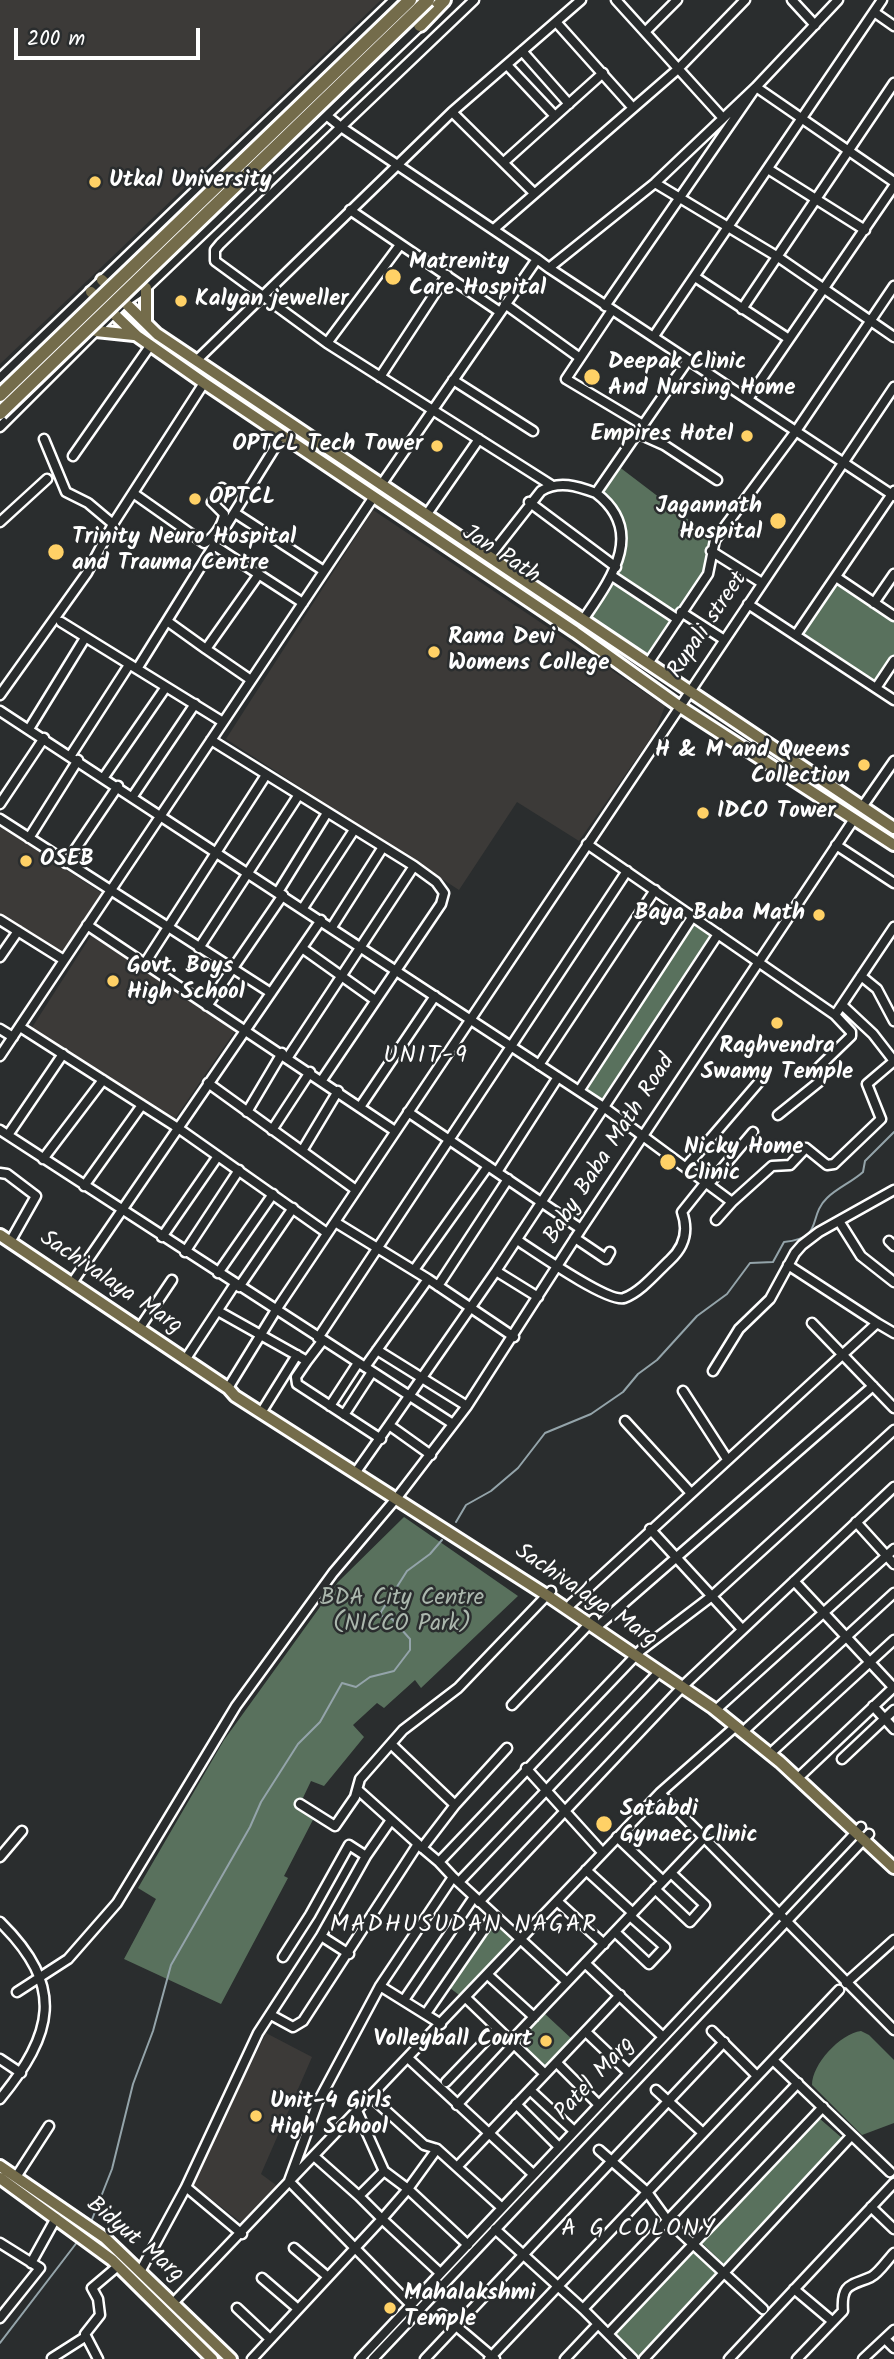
<!DOCTYPE html>
<style>
body{margin:0}
#map{position:relative;width:894px;height:2359px;overflow:hidden;background:#2a2d2e;font-family:Kalam,sans-serif}
canvas{display:block}
.scale{position:absolute;left:14px;top:28px;width:186px;height:32px;box-sizing:border-box;border:4px solid #fff;border-top:0;padding-left:9px;font-size:21px;line-height:24px;white-space:nowrap;color:#fff;-webkit-text-stroke:5px #2a2d2e;paint-order:stroke}
</style>
<div id="map">
<canvas width="894" height="2359"></canvas>
<div class="scale">200 m</div>
</div>
<script>
const ctx = document.querySelector('canvas').getContext('2d');
ctx.lineJoin = 'round';
function fillPath(path, color) {
  ctx.fillStyle = color;
  ctx.fill(path, 'evenodd');
}
function stroke(path, color, width, dash) {
  ctx.strokeStyle = color;
  ctx.lineWidth = width;
  ctx.lineCap = dash ? 'butt' : 'round';
  ctx.setLineDash(dash || []);
  ctx.stroke(path);
}
function write(font, color, halo, rows, align = 'center') {
  ctx.font = font + ' Kalam,sans-serif';
  ctx.lineWidth = 5;
  ctx.setLineDash([]);
  ctx.textBaseline = 'middle';
  ctx.strokeStyle = halo;
  ctx.fillStyle = color;
  for (const [text, x, y, turn = 0] of rows) {
    ctx.save();
    ctx.translate(x, y);
    ctx.rotate((+turn || 0) * Math.PI / 180);
    ctx.textAlign = isNaN(turn) ? turn : align;
    if (halo) ctx.strokeText(text, 0, 0);
    ctx.fillText(text, 0, 0);
    ctx.restore();
  }
}
fillPath(new Path2D(`
 M0,0h381l-381,364z
 M373,510l292,196 -10,26 -76,109 -62,-39 -58,88 -233,-151z
 M0,826l106,70 -41,59 -65,-41z
 M92,934l145,94 -63,92 -143,-91z
 M266,2033l46,24 -51,117 19,14 -37,36 -51,-40z`), '#3c3a38');
fillPath(new Path2D(`
 M618,466l96,73 -7,34 -31,43 -63,-40c15,-41 10,-50 -16,-83z
 M612,578l64,41 -27,42 -64,-41z
 M837,582l57,38v36l-19,27 -74,-49z
 M692,922l21,13 -111,167 -19,-12z
 M404,1517l114,79 -97,92 -6,-8 -31,28 -7,-5 -24,22 11,12 -40,49 -13,-5 -10,21 17,8 -34,66 4,2 -67,126 -97,-45 32,-60 -18,-11 86,-148 114,-158z
 M496,1923l20,18 -53,57 -13,-10z
 M544,2013l29,27 -27,28 -27,-26z
 M861,2031l8,4 25,25v63l-32,12 -50,-50c0,-21 28,-51 49,-54z
 M819,2118l23,20 -117,127 -23,-22z
 M694,2250l27,24 -81,85 -25,-25z`), '#59715d');
stroke(new Path2D(`
 M456,1522l10,-17 25,-14 27,-23 27,-35 46,-19 32,-22 15,-18 19,-14 40,-44 30,-22 23,-31 23,-1 11,-20c41,-4 23,-25 43,-44 10,-10 25,-16 36,-26l2,-11 29,-29
 M91,2222l21,-53 21,-85 20,-53 18,-66 79,-138 11,-25 37,-58 22,-22 22,-39 14,4 14,-10 24,-6 16,-21v-11l-18,-20 -11,-3v-4l26,-41 23,-17 12,-14
 M0,2343l78,-102`), '#94a4aa', 2);
const minor = new Path2D(`
 M616,0l106,117
 M792,0l23,25
 M874,12l20,14
 M556,22l77,86
 M645,32l32,-32
 M522,51l47,53
 M507,65l48,51
 M452,112l82,81
 M326,115l15,12 -121,117 -5,6v11l112,82 224,142
 M504,162l99,-89
 M768,169l97,61
 M655,183l123,74 116,80
 M350,210l150,102
 M494,229l184,-160 67,-69
 M537,259l12,9 106,-85 101,-96 82,-87
 M549,268l345,228
 M695,277l94,62
 M505,304l75,54 32,-48
 M605,306l151,-219 138,95
 M742,309l152,-226
 M654,336l228,-336
 M327,343l73,-98
 M580,358l-14,21 77,46 45,-65
 M197,360l255,-248 129,-112
 M380,377l67,-102
 M0,378l394,-378
 M453,380l80,51
 M748,399l146,-213
 M0,427l125,-125 21,-14 277,-265
 M637,433l27,12 53,35
 M44,439l22,53 22,11 25,21
 M73,456l77,-110
 M381,485l156,-226 -196,-132 133,-127
 M133,493l71,50c9,-4 19,-18 20,-29l-12,-12 10,-14
 M529,502l87,65
 M235,513l89,58
 M427,514l52,-75
 M0,522l47,-43
 M215,546l88,57
 M711,551l51,32
 M490,556l51,-65c18,-11 36,-5 55,2l47,-68
 M612,576l65,43
 M836,577l58,39
 M874,603l20,-29
 M748,604l146,96
 M681,612l42,27
 M583,620c27,-40 64,-88 13,-127
 M167,621l39,28 53,-75
 M61,622l162,100
 M796,635l98,-144
 M206,649l45,31
 M649,662l59,-88 7,-34 81,-109 98,-145
 M137,669l145,-233
 M876,688l18,-27
 M0,695l87,-122 26,-49 91,-141
 M0,711l605,397 127,94 -16,18
 M29,729l56,-91
 M211,740l203,126 22,16 8,11 -3,11 -119,176
 M71,755l58,-90
 M104,777l62,-90
 M133,796l62,-92
 M0,804l44,-66
 M862,807l32,-46
 M0,819l271,174
 M29,838l49,-78
 M587,844l248,171 59,-88
 M836,845l58,38
 M66,863l52,-77
 M278,892l49,-79
 M303,908l51,-78
 M0,920l64,40
 M87,925l308,206
 M332,927l51,-80
 M199,948l99,-152
 M302,948l73,52
 M0,957l18,-26
 M145,963l121,-188
 M861,976l16,13 17,32
 M842,1005l31,29 21,27
 M207,1006l76,-111
 M20,1027l158,101 149,105
 M0,1029l13,8
 M0,1056l373,-558
 M288,1057l126,-191
 M539,1065l116,-175
 M208,1083l148,107
 M579,1091l114,-175
 M360,1107l75,-111
 M247,1112l35,-59
 M408,1112l173,117
 M778,1115l41,-33 -2,-13 34,-33v-4l-16,-17
 M0,1130l453,294
 M272,1130l38,-58
 M8,1135l55,-81
 M302,1151l36,-60
 M43,1159l60,-79
 M686,1167l74,-86
 M497,1172l61,-95
 M0,1173l7,1 29,22 -26,46
 M709,1184l44,-52
 M84,1186l58,-81
 M732,1202l40,-36 18,-1 16,-17 21,17 7,-1 47,-45 -14,-35 27,-23
 M839,1221l22,35 33,26
 M335,1222l93,57 86,58
 M162,1237l56,-81
 M575,1238l31,21 4,-7
 M517,1240c17,11 91,63 107,58 17,-6 33,-26 46,-38 14,-13 19,-29 12,-48l24,-30
 M889,1241l5,5
 M185,1252l54,-82
 M788,1265l89,58
 M414,1270l74,-104
 M496,1271l42,26
 M218,1273l55,-79
 M72,1283l249,-363
 M438,1286l70,-107
 M239,1287l54,-79
 M218,1311l89,50 -11,16 1,7 84,55
 M812,1323l82,85
 M139,1329l33,-49
 M318,1338l309,-467
 M377,1350l90,56
 M185,1360l50,-76
 M307,1361l16,-21
 M365,1367l63,-88
 M713,1371l26,-42 31,-30 25,-46 7,-8 17,-13 75,-42
 M228,1388l48,-78 618,-923
 M683,1391l44,68
 M330,1406l28,-43
 M264,1408l33,-53
 M344,1415l28,-43
 M625,1421l65,71
 M389,1425l107,-154 222,-337
 M358,1469l31,-44 42,30
 M856,1522l38,42
 M650,1529l91,99
 M794,1581l99,106
 M571,1604l306,-281 17,10
 M600,1624l273,-238
 M512,1705l82,-86
 M873,1706l21,23
 M719,1707l175,-158
 M747,1728l147,-135
 M391,1744l64,61
 M774,1750l120,-110
 M842,1759l52,-49
 M526,1768l76,84
 M798,1778l96,-91
 M660,1793l234,237
 M300,1804l35,22 20,-29 5,-18 43,-49 55,-42 93,-97
 M617,1837l46,44
 M420,1846l19,16
 M422,1848l33,-43 52,-57
 M0,1857l22,-26
 M586,1870l47,43
 M453,1877l-14,-15 202,-212 71,-54 182,-166
 M459,1882l200,-210
 M655,1889l35,33 15,-17 -34,-32
 M557,1901l47,43
 M479,1902l206,-218 209,-197
 M0,1922c66,65 53,112 0,177
 M615,1932l34,32 16,-17 -35,-31
 M321,1936l28,18
 M283,1957l27,-42 39,-70 17,11
 M585,1963l77,73
 M488,1975l46,42
 M846,1983l48,-43
 M380,1986l61,38
 M17,1992l51,-33 49,-56 119,-197 97,-133 66,-78 68,-89 114,-177 273,-410
 M466,1998l79,76
 M404,2000l70,-103
 M427,2012l66,-96
 M271,2015l22,12 10,-6 115,-177 -60,-54
 M712,2031l45,45
 M586,2032l43,41
 M510,2042l194,-204
 M0,2059l21,14
 M409,2059l124,115
 M773,2060l117,112
 M557,2063l42,42
 M446,2082l51,-53
 M530,2090l44,41
 M656,2090l47,43
 M371,2097l53,48 13,4 64,58
 M516,2104l43,43
 M457,2105l56,-60
 M358,2113l26,58
 M599,2150l48,42 21,29 95,88
 M315,2157l44,39
 M457,2167l163,-172
 M16,2177l33,-51
 M186,2187l72,-154 63,-97 45,-80 25,-36
 M871,2207l23,22
 M495,2229l88,80 50,50
 M0,2243l40,25 -40,50
 M294,2248l34,29
 M31,2263l25,-45
 M141,2270l45,-83 56,47
 M439,2272l-57,-53 26,-30 60,56
 M262,2278l36,31
 M794,2289l38,32
 M174,2302l486,-509 76,-67
 M410,2304l-121,-123 29,-79 62,-116 73,-109 114,105
 M237,2308l33,31
 M583,2309l215,-226
 M442,2314l53,45
 M609,2333l214,-226
 M885,2339l9,9
 M52,2358l33,-21
 M98,2359l-13,-25 15,-19 -2,-16 -6,-11 26,-22
 M252,2359l130,-140 -23,-23 25,-25 24,18 29,-40
 M360,2359l501,-532
 M373,2359l496,-525
 M425,2359l299,-317
 M489,2359l350,-369
 M565,2359l33,-35
 M644,2359l207,-223
 M729,2359l165,-176
 M797,2359l46,-48c-2,-28 8,-25 28,-34 8,-4 17,-18 23,-24
 M863,2359l31,-29`);
const major = new Path2D(`
 M102,280l55,54 737,494
 M146,288v35
 M91,292l46,44 67,47 371,249 104,74 215,139
 M96,331l38,4
 M0,1235l228,153 7,8 313,200 165,112 67,54 114,106
 M0,2166l105,72 126,121
 M0,2178l112,82 100,99`);
const highway = new Path2D(`
 M420,25l24,-25`);
stroke(minor, '#fff', 13);
stroke(major, '#fff', 16);
stroke(highway, '#fff', 18);
stroke(minor, '#2a2d2e', 8);
stroke(major, '#746c4b', 10);
stroke(highway, '#746c4b', 12);
const highwayBridge = new Path2D(`
 M0,395l410,-395
 M0,413l428,-413`);
stroke(highwayBridge, '#fff', 18, []);
stroke(highwayBridge, '#746c4b', 12);
for (const [x, y, r, color] of [
 [95,182,7,"#ffd166"],
 [393,277,9,"#ffd166"],
 [181,301,7,"#ffd166"],
 [592,377,9,"#ffd166"],
 [747,436,7,"#ffd166"],
 [437,446,7,"#ffd166"],
 [195,499,7,"#ffd166"],
 [778,521,9,"#ffd166"],
 [56,552,9,"#ffd166"],
 [434,652,7,"#ffd166"],
 [864,765,7,"#ffd166"],
 [703,813,7,"#ffd166"],
 [26,861,7,"#ffd166"],
 [819,915,7,"#ffd166"],
 [113,981,7,"#ffd166"],
 [777,1023,7,"#ffd166"],
 [668,1162,9,"#ffd166"],
 [604,1824,9,"#ffd166"],
 [546,2041,7,"#ffd166"],
 [256,2116,7,"#ffd166"],
 [390,2308,7,"#ffd166"]
]) {
  const dot = new Path2D();
  dot.arc(x, y, r, 0, 2 * Math.PI);
  ctx.fillStyle = color;
  ctx.fill(dot);
  stroke(dot, '#2a2d2e', 2.5);
}
write('bold 23px', '#fff', '#2a2d2e', [
 ["Utkal University",109,182],
 ["Matrenity",409,264],
 ["Care Hospital",409,290],
 ["Kalyan jeweller",195,301],
 ["Deepak Clinic",608,364],
 ["And Nursing Home",608,390],
 ["Empires Hotel",733,436,"right"],
 ["OPTCL Tech Tower",423,446,"right"],
 ["OPTCL",209,499],
 ["Jagannath",762,508,"right"],
 ["Hospital",762,534,"right"],
 ["Trinity Neuro Hospital",72,539],
 ["and Trauma Centre",72,565],
 ["Rama Devi",448,639],
 ["Womens College",448,665],
 ["H & M and Queens",850,752,"right"],
 ["Collection",850,778,"right"],
 ["IDCO Tower",717,813],
 ["OSEB",40,861],
 ["Baya Baba Math",805,915,"right"],
 ["Govt. Boys",127,968],
 ["High School",127,994],
 ["Raghvendra",777,1048,"center"],
 ["Swamy Temple",777,1074,"center"],
 ["Nicky Home",684,1149],
 ["Clinic",684,1175],
 ["Satabdi",620,1811],
 ["Gynaec Clinic",620,1837],
 ["Volleyball Court",532,2041,"right"],
 ["Unit-4 Girls",270,2103],
 ["High School",270,2129],
 ["Mahalakshmi",404,2295],
 ["Temple",404,2321]
], 'left');
write('23px', '#fff', '#2a2d2e', [
 ["Jan Path",500,556,33],
 ["Rupali street",709,626,-56],
 ["Baby Baba Math Road",611,1150,-57],
 ["Sachivalaya Marg",110,1284,34],
 ["Sachivalaya Marg",585,1597,34],
 ["Patel Marg",596,2080,-47],
 ["Bidyut Marg",134,2241,40]
]);
write('23px', '#acb8ae', '#2a2d2e', [
 ["BDA City Centre",402,1600],
 ["(NICCO Park)",402,1626]
]);
ctx.letterSpacing = '2px';
write('24px', '#fff', '#2a2d2e', [
 ["UNIT-9",426,1058],
 ["MADHUSUDAN NAGAR",464,1927],
 ["A G COLONY",639,2231]
]);
ctx.letterSpacing = '0px';
</script>
